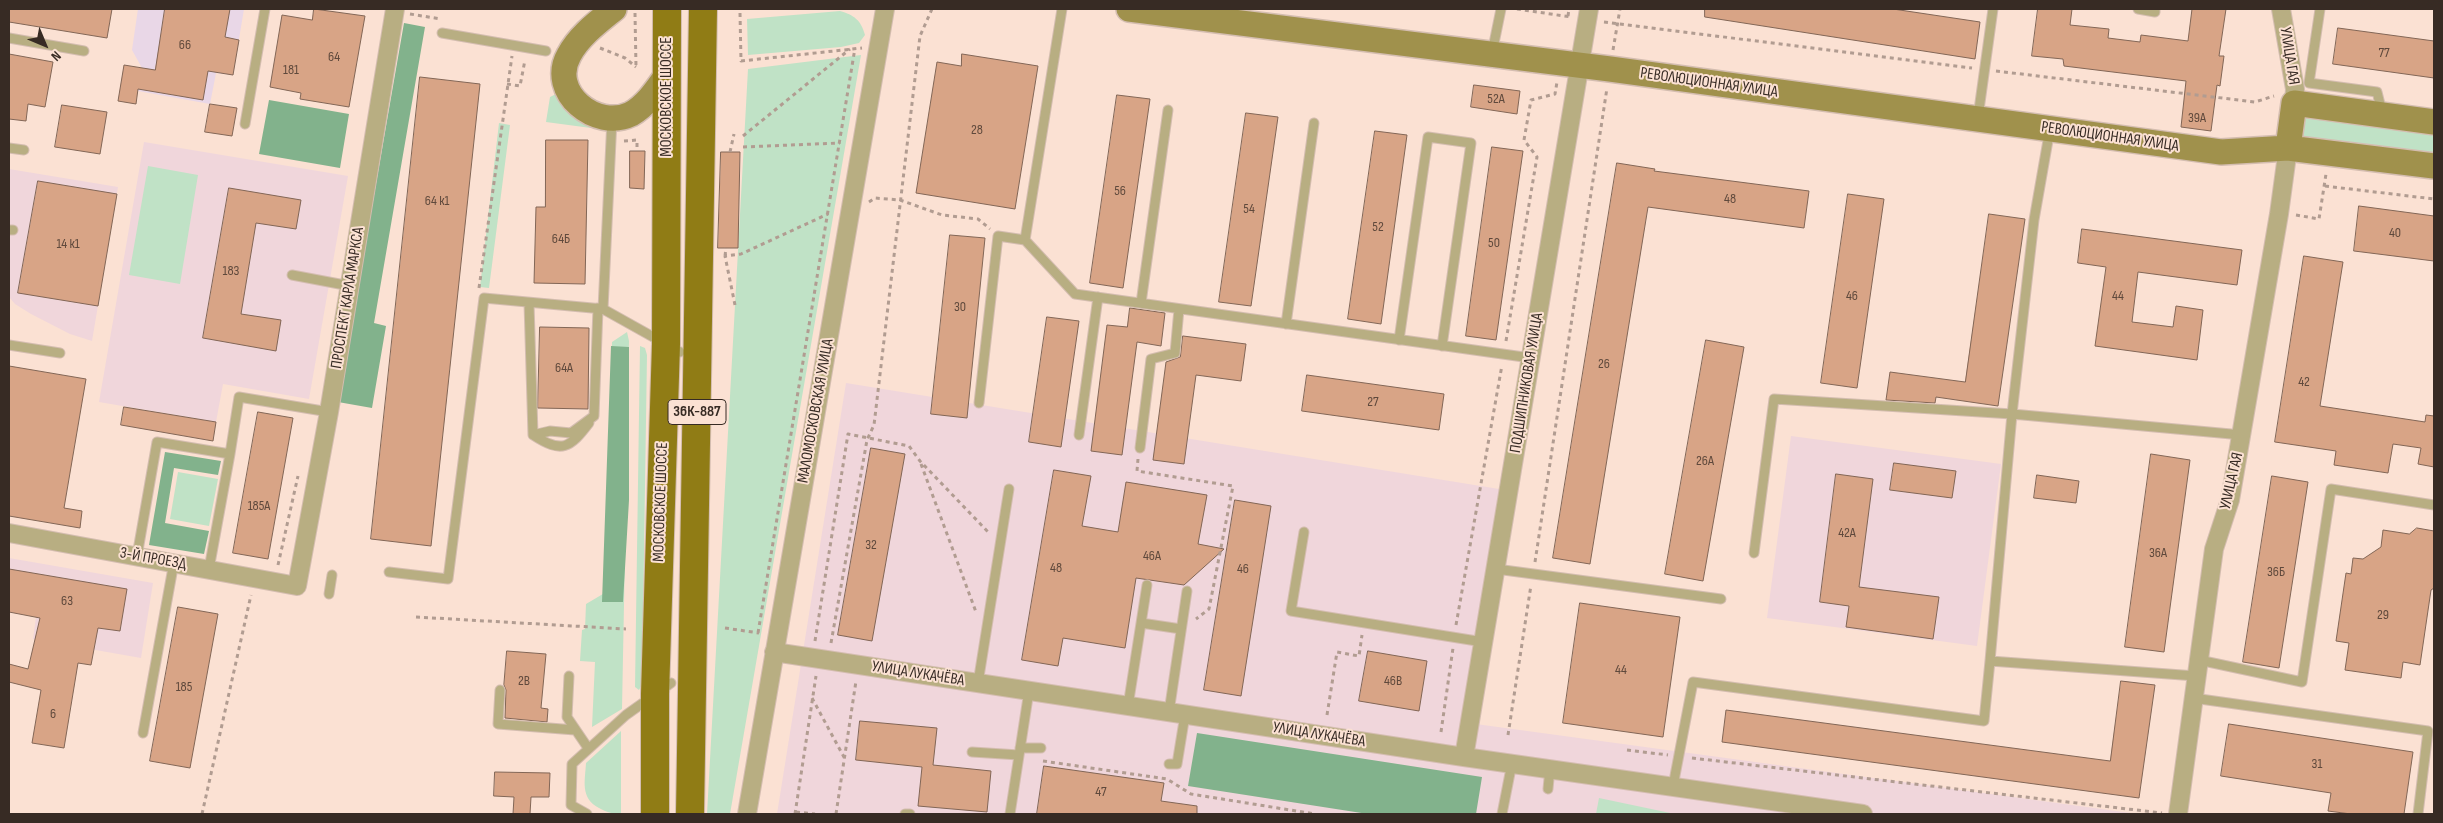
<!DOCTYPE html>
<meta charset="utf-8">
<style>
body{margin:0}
#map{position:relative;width:2443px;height:823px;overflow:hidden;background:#fbe1d3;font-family:"Sofia Sans Condensed",sans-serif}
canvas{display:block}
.frame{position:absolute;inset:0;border:10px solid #372b24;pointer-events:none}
.north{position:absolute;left:20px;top:20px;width:50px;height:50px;-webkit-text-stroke:4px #fbe1d3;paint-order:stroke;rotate:135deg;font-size:14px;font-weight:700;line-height:20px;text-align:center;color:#372b24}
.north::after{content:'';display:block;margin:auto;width:18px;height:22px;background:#372b24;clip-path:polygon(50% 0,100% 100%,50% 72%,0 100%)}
</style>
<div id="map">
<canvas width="2443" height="823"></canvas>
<div class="frame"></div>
<div class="north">N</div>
</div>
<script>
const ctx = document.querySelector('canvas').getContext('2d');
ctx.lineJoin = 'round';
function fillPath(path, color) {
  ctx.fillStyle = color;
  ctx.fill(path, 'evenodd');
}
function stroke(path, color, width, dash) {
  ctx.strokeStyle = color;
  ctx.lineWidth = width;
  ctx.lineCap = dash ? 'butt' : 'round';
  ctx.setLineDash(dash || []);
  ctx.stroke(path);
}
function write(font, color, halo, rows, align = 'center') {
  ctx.font = font + ' "Sofia Sans Condensed",sans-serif';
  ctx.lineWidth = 4;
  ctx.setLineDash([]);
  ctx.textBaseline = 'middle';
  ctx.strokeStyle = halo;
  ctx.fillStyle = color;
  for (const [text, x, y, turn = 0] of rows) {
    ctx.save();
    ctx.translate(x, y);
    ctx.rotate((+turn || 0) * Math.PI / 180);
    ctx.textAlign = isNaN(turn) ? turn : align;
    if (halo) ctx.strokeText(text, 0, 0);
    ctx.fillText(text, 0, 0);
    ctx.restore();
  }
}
fillPath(new Path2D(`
 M144,142l204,34 -39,223 -86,-15 -7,38 -117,-20z
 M9,169l109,18 -26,154 -22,-7 -39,-20 -16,-10 -6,-7z
 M846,383l653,106 -38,233 677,92h-1361z
 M1791,436l210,28 -24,182 -210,-28z
 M9,558l144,25 -12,75 -108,-19 3,-22 -27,-5z`), '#f0d6db');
fillPath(new Path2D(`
 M138,9h106l-11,66 -17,-2 -6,31 -72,-13 4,-23 -10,-18z`), '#e9d7e7');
fillPath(new Path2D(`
 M840,11c14,4 21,9 25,24l-6,8 -18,4 -93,8 -1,-36z
 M861,55l-131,759h-23l41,-745z
 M556,94h7l28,29v5l-45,-6 4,-25z
 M2303,117l131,16v24l-134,-17z
 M499,123l11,2 -21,163 -9,-1z
 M148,166l50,9 -18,109 -51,-9z
 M627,332l2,9 -7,368 -30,18 3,-65 -15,-1 2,-31 3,-1 1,-25 22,-13 4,-249z
 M640,346l5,2 2,7 -5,329 -3,6 -4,-3z
 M178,472l40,7 -9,47 -39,-7z
 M621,731v83c-9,0 -14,-2 -22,-6 -19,-10 -14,-27 -13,-45z
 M1599,798l76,16h-79z`), '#c0e2c6');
fillPath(new Path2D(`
 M404,23l21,4 -51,296 12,3 -14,82 -34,-6z
 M269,100l80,14 -9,54 -81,-14z
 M611,346l18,1v153l-6,102h-21z
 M165,452l56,9 -3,14 -44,-7 -9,55 44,8 -5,23 -55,-9z
 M1197,733l285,44 -6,37h-108l-180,-28z`), '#82b28c');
const building = new Path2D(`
 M9,9h103l-5,29 -98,-16z
 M165,9h65l-5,28 14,3 -6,35 -25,-4 -5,29 -65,-11 -2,15 -18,-3 6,-36 31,5z
 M314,9l51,7 -16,91 -49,-8 1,-6 -31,-6 12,-72 30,5z
 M1705,9h188l87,13 -5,37 -270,-42z
 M2038,9h34l-2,16 39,4 -1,9 32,4 1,-7 47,6 4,-32h34l-7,47h5l-4,30 -3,-1 -6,46 -30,-4 5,-46 -122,-15 -1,-7 -31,-3z
 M2338,28l96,13v37l-101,-14z
 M9,54l44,8 -8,45 -17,-3 -2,17 -17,-2z
 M962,54l76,12 -23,143 -99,-16 21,-131 24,4z
 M420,77l60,7 -49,462 -60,-7z
 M1474,85l46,6 -3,23 -46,-7z
 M1117,95l33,4 -27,189 -33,-5z
 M210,104l27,4 -5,28 -27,-4z
 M62,105l45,7 -7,42 -45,-7z
 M1246,113l32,4 -27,189 -32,-4z
 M1375,131l32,4 -26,189 -33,-5z
 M546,140h42l-3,144 -51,-1 2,-76h9z
 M1492,147l31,4 -27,189 -30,-4z
 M630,151h15l-1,38 -14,-1z
 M721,152h19l-2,96h-20z
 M1617,163l38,6 -1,2 155,20 -5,37 -156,-21 -58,357 -37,-6z
 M38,181l79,13 -19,112 -80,-13z
 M229,188l72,12 -5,29 -40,-6 -15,91 40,6 -5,31 -73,-13z
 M1848,194l36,5 -27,189 -36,-5z
 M2359,206l75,10v45l-80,-10z
 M1989,214l36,5 -27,187 -62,-9 -1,6 -49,-3 4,-28 75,10z
 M2082,229l160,21 -5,35 -99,-13 -6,50 41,5 3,-21 27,4 -6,50 -102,-14 11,-79 -28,-4z
 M950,235l35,3 -18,180 -36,-4z
 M2304,256l39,6 -23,144 105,16 1,-7 8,1v51l-16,-3 3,-16 -28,-4 -5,29 -54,-8 2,-14 -61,-9z
 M1130,308l35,5 -4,33 -24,-4 -15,113 -31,-4 16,-126 20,2z
 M1047,317l32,4 -18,126 -32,-5z
 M540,327l49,1 -1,81 -50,-1z
 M1183,336l63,8 -5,37 -45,-6 -12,89 -31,-4 13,-98 14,-5z
 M1706,340l38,7 -41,234 -38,-7z
 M9,366l77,13 -22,129 18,3 -2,17 -71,-12z
 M1307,375l137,19 -5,36 -137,-19z
 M124,407l92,15 -3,19 -92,-16z
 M258,412l35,6 -25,141 -35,-6z
 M871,448l34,6 -33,187 -34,-6z
 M2151,454l39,6 -26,192 -39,-5z
 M1894,463l62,8 -4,27 -62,-8z
 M1054,470l37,6 -9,50 36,6 8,-50 81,13 -9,49 26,5 -40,36 -48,-7 -11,70 -62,-10 -5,28 -36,-6z
 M1836,474l37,5 -14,108 80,10 -6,42 -87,-12 3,-21 -29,-4z
 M2037,475l42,6 -3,22 -42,-5z
 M2272,476l36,6 -29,186 -36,-6z
 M1235,500l36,6 -30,190 -37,-6z
 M2417,528l17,3v57l-3,2 -11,75 -17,-3 -2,16 -56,-8 4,-27 -13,-2 10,-68 5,1 2,-16 10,1 18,-12 2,-17 26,4z
 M9,569l118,20 -7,42 -22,-3 -7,37 -13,-2 -14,85 -32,-5 9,-53 -32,-8v-18l19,5 12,-51 -31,-6z
 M1580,603l100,14 -17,120 -100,-14z
 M178,607l40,7 -28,154 -40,-7z
 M507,651l39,3 -5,54 7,1 -1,13 -42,-4 1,-28 -2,-5z
 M1368,651l59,10 -8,50 -60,-10z
 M2121,681l34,4 -16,113 -417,-56 4,-32 384,51z
 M860,721l77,7 -4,37 58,6 -4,41 -69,-6 4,-39 -66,-7z
 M2229,724l184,28 -9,62h-53l-23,-3 3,-18 -110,-17z
 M1044,766l120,17 -3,18 36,5v8h-160z
 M495,772l55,1 -1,24h-18l-1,17h-17l1,-17 -20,-1z`);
fillPath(building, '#d8a486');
stroke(building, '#826656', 1);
const service = new Path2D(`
 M1062,9l-37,231 50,54 456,64
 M2138,9l17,3v-3
 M2320,9l-11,74 68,9 5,20
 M442,33l104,18
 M9,38l75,13
 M1492,53l9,-44
 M1978,117l15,-108
 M245,124l20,-115
 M9,148l15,2
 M9,230h4
 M292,275l58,11
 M529,303l4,132 17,-4 21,2 23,-17 4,-108
 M1141,303l27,-193
 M603,309l9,-190
 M1286,324l28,-201
 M1399,340l29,-203 43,6 -29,203
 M9,345l51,8
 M979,403l19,-167 27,4
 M533,435c29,19 37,13 56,-12
 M1079,435l19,-138
 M1140,448l11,-89 24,-6 4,-44
 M1304,532l-13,79 192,31
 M1754,553l20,-154 238,15 230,21
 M137,556l20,-114 73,12 9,-57 90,15
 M209,569l21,-115
 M1496,569l225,30
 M389,572l59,7 36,-281 119,11 77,43
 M329,594l3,-19
 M1141,623l40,6
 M2199,660l103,22 29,-193 103,16
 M1990,661l22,-247 22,-194 16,-91
 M569,676l-2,41 21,31
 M978,683l31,-194
 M500,690l-2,34 77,6
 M2193,698l235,33 -10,83
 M1128,706l19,-121
 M1169,712l18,-121
 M143,733l31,-171
 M1020,748h21
 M972,752l47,3
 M1169,764h8l8,-49
 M1673,786l20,-104 291,39 6,-60 206,15
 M1548,789l2,-21
 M587,814l-16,-9 1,-41 54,-49 45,-32
 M905,814h5
 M1010,814l19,-123
 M1502,814l10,-51`);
const minor = new Path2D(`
 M2281,9l14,80 -1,14
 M9,533l288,53 32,-174 66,-403
 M774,652l690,105 399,57
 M1464,757l125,-748
 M747,814l138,-805
 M2178,814l36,-265 16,-49 49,-286 9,-66`);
const secondary = new Path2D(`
 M614,9c-16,13 -35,27 -45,46 -21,37 27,76 62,59 16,-9 26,-25 36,-39
 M1129,9l481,60 611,83 67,-4 146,18
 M2288,148l6,-45 140,19`);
const primary = new Path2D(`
 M655,814v-120l11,-350 1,-335
 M690,814l13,-805`);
stroke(service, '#d4bdb0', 11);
stroke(minor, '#d4bdb0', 20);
stroke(secondary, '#d4bdb0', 28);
stroke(primary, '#d4bdb0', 30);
stroke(new Path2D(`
 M1517,9l54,8
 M635,13l1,54
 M740,13l1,48 121,-13
 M410,14l31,5
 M1568,16l1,-7
 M1604,22l368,46
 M600,48l25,10 11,9
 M1613,50l7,-41
 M1996,71l259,31 19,-6
 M507,84l13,2 5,-26
 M743,136l107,-87
 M624,141l13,-1v11
 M743,147l97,-4
 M730,152l4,-18
 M2325,186l109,13
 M869,202l6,-4 25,2 42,15 36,4 12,10
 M2296,215l23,4 7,-45
 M725,256l1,-8
 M479,288l33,-232
 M735,305l-10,-49 16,-2 87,-40
 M1506,341l31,-184 -13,-17 7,-40 24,-6 2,-12
 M1138,459l-1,12 96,15 -24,123 -13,10
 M921,464l55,148
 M1535,562l72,-474
 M278,565l20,-89
 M416,617l210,12
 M1456,625l46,-260
 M725,628l34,5
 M758,633l97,-585
 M815,641l33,-207 61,12 11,15 70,73
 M831,643l36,-203 7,-15 46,-389 12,-27
 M812,698l33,61
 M1327,715l10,-63 22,4 3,-21
 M1441,732l12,-84
 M1508,735l23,-150
 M1627,750l41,5
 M1692,758l470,55
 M1043,761l124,18 24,15 124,20
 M796,812l19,2
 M202,814l49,-219
 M795,814l21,-138
 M836,814l20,-133`), '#b19c91', 3, [4, 4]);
stroke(service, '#b8ae82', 9);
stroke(minor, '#b8ae82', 18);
stroke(secondary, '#a0914c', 25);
stroke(primary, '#907c15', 28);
write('14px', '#5f493c', null, [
 ["66",185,45],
 ["77",2384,53],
 ["64",334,57],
 ["181",291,70],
 ["52А",1496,99],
 ["39А",2197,118],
 ["28",977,130],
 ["56",1120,191],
 ["48",1730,199],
 ["64 к1",437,201],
 ["54",1249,209],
 ["52",1378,227],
 ["40",2395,233],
 ["64Б",561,239],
 ["50",1494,243],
 ["14 к1",68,244],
 ["183",231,271],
 ["46",1852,296],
 ["44",2118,296],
 ["30",960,307],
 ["26",1604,364],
 ["64А",564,368],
 ["42",2304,382],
 ["27",1373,402],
 ["26А",1705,461],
 ["185А",259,506],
 ["42А",1847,533],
 ["32",871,545],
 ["36А",2158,553],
 ["46А",1152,556],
 ["48",1056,568],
 ["46",1243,569],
 ["36Б",2276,572],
 ["63",67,601],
 ["29",2383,615],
 ["44",1621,670],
 ["2В",524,681],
 ["46В",1393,681],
 ["185",184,687],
 ["6",53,714],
 ["31",2317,764],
 ["47",1101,792]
]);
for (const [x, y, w] of [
 [697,412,58]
]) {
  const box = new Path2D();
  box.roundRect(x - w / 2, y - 12.5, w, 25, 4);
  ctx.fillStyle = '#fbe1d3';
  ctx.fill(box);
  stroke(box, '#372b24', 1);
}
write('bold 15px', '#372b24', null, [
 ["36К-887",697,412]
]);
write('16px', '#372b24', '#fbe1d3', [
 ["УЛИЦА ГАЯ",2289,56,81],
 ["РЕВОЛЮЦИОННАЯ УЛИЦА",1709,83,8],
 ["МОСКОВСКОЕ ШОССЕ",667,97,-90],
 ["РЕВОЛЮЦИОННАЯ УЛИЦА",2110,137,8],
 ["ПРОСПЕКТ КАРЛА МАРКСА",348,298,-81],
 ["ПОДШИПНИКОВАЯ УЛИЦА",1527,383,-81],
 ["МАЛОМОСКОВСКАЯ УЛИЦА",816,411,-80],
 ["УЛИЦА ГАЯ",2232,481,-77],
 ["МОСКОВСКОЕ ШОССЕ",661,502,-88],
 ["3-Й ПРОЕЗД",153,559,10],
 ["УЛИЦА ЛУКАЧЁВА",918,674,9],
 ["УЛИЦА ЛУКАЧЁВА",1319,735,9]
]);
</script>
